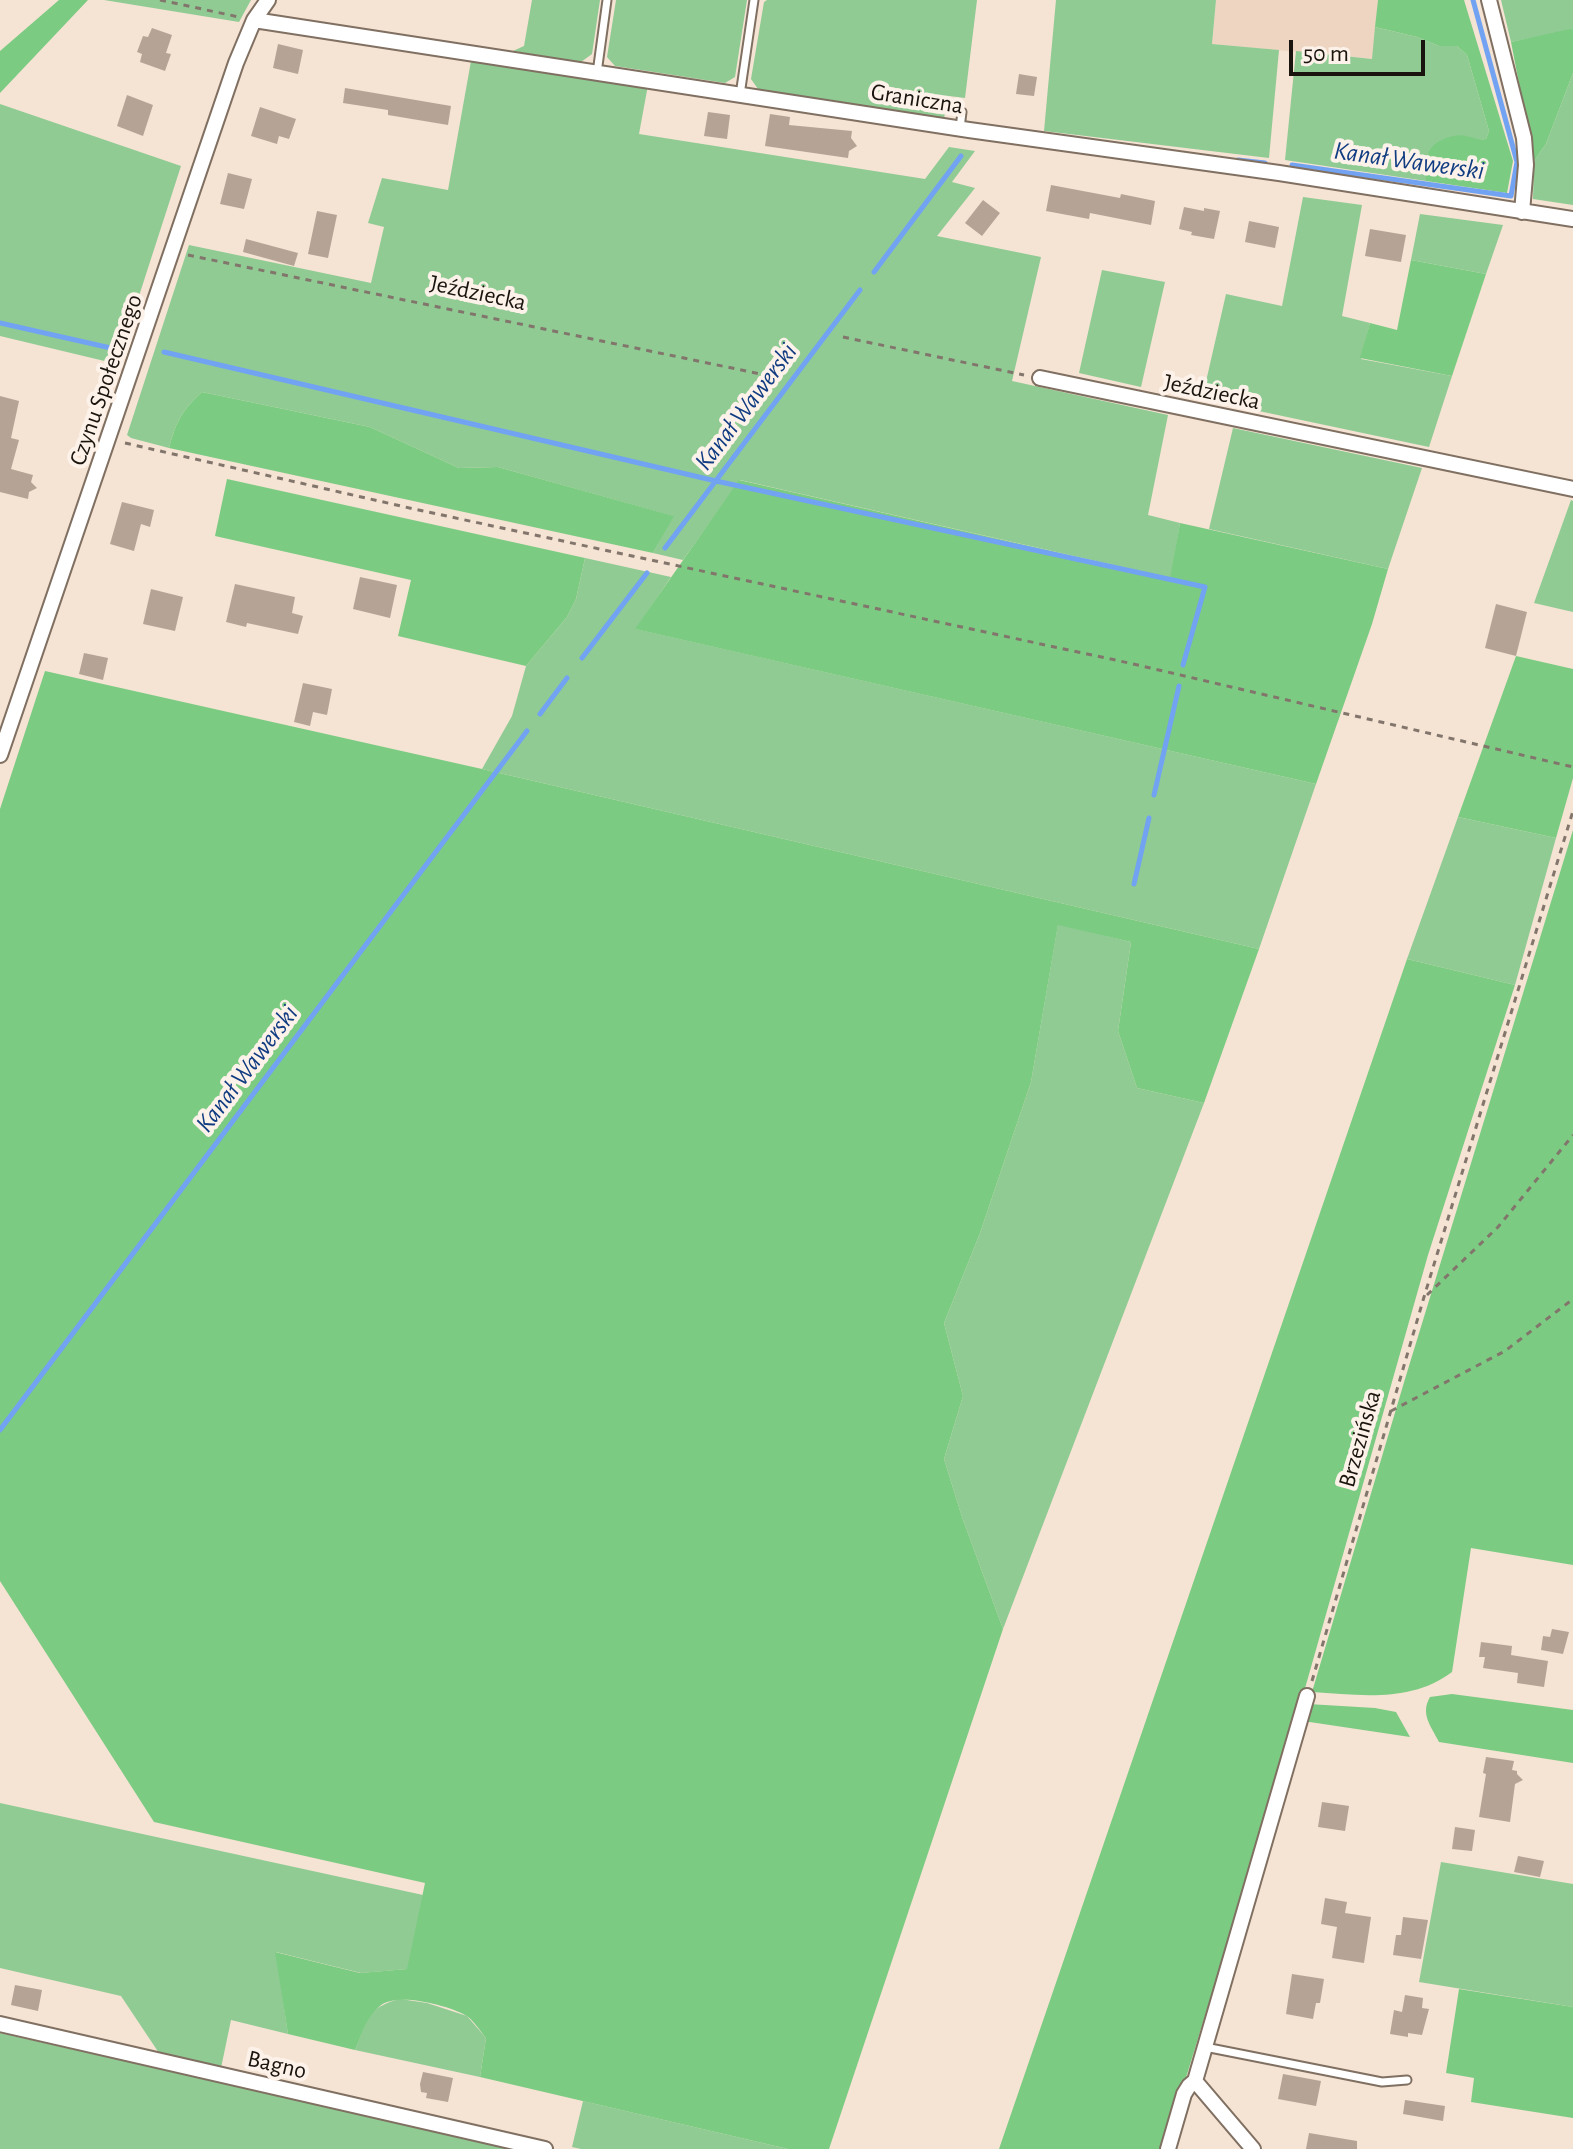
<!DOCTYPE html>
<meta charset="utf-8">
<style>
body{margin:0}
#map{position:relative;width:1573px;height:2149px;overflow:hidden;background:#f5e3d4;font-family:"Alegreya Sans",sans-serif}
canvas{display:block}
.scale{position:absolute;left:1289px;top:40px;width:136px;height:36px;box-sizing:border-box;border:4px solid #1a140f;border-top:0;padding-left:10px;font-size:24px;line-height:28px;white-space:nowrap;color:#1a140f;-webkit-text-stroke:6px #fdf2e9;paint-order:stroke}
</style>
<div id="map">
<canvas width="1573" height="2149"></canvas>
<div class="scale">50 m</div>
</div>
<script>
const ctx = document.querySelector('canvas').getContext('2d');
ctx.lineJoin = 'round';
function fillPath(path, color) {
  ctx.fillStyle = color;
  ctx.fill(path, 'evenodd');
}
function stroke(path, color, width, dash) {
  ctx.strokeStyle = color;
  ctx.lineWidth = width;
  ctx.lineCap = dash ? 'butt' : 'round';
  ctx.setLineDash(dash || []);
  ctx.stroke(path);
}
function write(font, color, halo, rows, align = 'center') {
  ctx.font = font + ' "Alegreya Sans",sans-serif';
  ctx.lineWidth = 8;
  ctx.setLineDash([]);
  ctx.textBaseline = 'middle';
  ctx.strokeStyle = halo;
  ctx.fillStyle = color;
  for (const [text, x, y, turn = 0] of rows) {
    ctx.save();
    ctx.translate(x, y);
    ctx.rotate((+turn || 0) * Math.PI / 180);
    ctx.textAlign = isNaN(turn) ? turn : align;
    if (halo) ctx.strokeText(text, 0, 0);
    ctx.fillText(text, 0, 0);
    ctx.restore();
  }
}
fillPath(new Path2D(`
 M1216,0h162l-5,59 -161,-15z`), '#edd5c1');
fillPath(new Path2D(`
 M104,0h147l-12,22z
 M532,0h68l-8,54 -11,8 -68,-11 11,-5z
 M616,0h131l-12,77 -10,6 -110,-17 -8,-9z
 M767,0h210l-12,98 -16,-2 -5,22 -186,-29 -7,-10 13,-77z
 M1056,0h160l-4,44 67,6 -10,108 -225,-27z
 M1501,0h72v30l-62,12z
 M1375,27l42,10 22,9h18l10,9 22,76 -3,8 -10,1 -9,-4 -39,18 -2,27 -141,-21 11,-109 76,8z
 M471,61l177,24 -9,49 286,45 24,-32 26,4 -23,31 23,6 -38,48 104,21 -29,124 156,34 -20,100 32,8 -9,55 -431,-98 -57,80 -30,-7 20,-37 -175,-49 -39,1 -89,-41 -168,-35c-20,18 -26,30 -33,56l-38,-10 -4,-3 62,-190 182,38 13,-56 -16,-4 14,-45 66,12z
 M1573,73v132l-40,-6 1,-38 12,-17z
 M0,104l181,62 -64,198 -117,-28z
 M1303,197l59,8 -20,111 28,7 -9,36 91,17 -23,71 -227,-48 24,-105 56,12z
 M1420,214l83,11 -17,49 -75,-14z
 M1102,270l63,12 -24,105 -62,-14z
 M1233,428l189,40 -34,101 -179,-40z
 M1571,500l2,1v111l-39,-9z
 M585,558l86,19 -35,52 680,155 -57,165 -777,-180 30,-53 14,-50 41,-49 9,-18z
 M1458,817l98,21 -41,147 -108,-26z
 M1058,924l73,18 -13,89 19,57 67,15 -201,526 -41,-112 -18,-58 19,-63 -19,-73 36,-90 51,-151z
 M0,1803l423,92 -15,74 -47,4 -85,-21 12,82 -57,-14 -10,48 -62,-15 -38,-57 -121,-28z
 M1441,1862l132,22v123l-154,-25z
 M400,1999l27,4 40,13 19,22 -6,39 -125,-27c12,-29 12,-43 45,-51z
 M0,2033l513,116h-513z
 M583,2101l205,48h-207l-9,-2z`), '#90cb94');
fillPath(new Path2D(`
 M59,0h29l-88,93v-42z
 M1378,0h86l49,161 -6,32 -81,-12c0,-8 -1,-20 2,-27 4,-13 26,-21 39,-18 8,2 11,4 19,3l3,-8 -22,-76 -10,-9h-18l-22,-9 -42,-10z
 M1570,29l3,1v43l-27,71 -12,17 -23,-119z
 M1411,260l75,14 -34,102 -92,-18 10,-35 27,7z
 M202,392l168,35 89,41 39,-1 176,49 -21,37 -484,-105c7,-26 13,-38 33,-56z
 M227,479l358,79 -9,41 -9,18 -41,49 -128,-30 13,-56 -196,-44z
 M739,480l431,98 10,-55 208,46 -16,55 -56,160 -681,-155z
 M1516,656l57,13v109l-17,60 -98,-21z
 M45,671l437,98 777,180 -55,154 -67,-15 -19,-57 13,-89 -73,-17 -27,157 -51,151 -36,90 19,73 -19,63 18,58 41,112 -174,520h-41l-308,-72 6,-39c-6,-7 -13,-19 -21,-23 -19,-10 -68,-23 -85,-9 -14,11 -18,28 -25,44l-67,-16 -13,-82 85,21 47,-4 18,-86 -271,-61 -154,-241v-772z
 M1573,830v735l-102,-17 -19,124c-41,31 -92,23 -140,20l93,-313z
 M1407,959l108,26 -87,270 -132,465 -132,429h-165z
 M1452,1694l121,16v53l-134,-21c-8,-16 -19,-28 -9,-45z
 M1308,1704l67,4 21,4 14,25 -107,-16z
 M1459,1989l114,18v111l-102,-16 3,-24 -28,-5z`), '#7ccb82');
stroke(new Path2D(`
 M1238,160l27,3
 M1292,165l219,31 6,-34 -44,-162
 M874,272l87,-116
 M0,323l124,28
 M164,352l552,129 489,106 -22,78
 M665,548l195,-258
 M582,658l65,-85
 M540,714l27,-36
 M1154,795l25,-109
 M1134,884l15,-66
 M0,1430l527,-699`), '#72a3f2', 5);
fillPath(new Path2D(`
 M152,28l20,7 -6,18 5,1 -6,17 -25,-9 2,-8 -5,-2 6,-16 5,1z
 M278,44l25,6 -5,24 -25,-6z
 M1019,74l18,3 -3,19 -18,-2z
 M345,88l106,18 -3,19 -60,-10v-5l-45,-7z
 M127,95l26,10 -10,31 -26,-10z
 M260,107l36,12 -7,20 -10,-3 -2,8 -26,-8z
 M708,112l22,3 -3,24 -23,-3z
 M770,114l20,3 -1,8 63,6 -1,7 6,8 -8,5 -1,7 -83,-12z
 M228,173l24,6 -8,30 -24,-5z
 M1051,185l69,13 1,-4 34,7 -4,24 -61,-12 -1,6 -43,-8z
 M983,200l17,13 -18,23 -17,-13z
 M1184,207l20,4v-3l16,3 -6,28 -23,-4 1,-3 -13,-3z
 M317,211l20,4 -9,43 -20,-4z
 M1249,221l30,6 -4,21 -30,-6z
 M1370,229l36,6 -5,27 -36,-6z
 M246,239l52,14 -4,13 -51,-14z
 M0,396l19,5 -8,37 8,2 -8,29 22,6 -2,7 6,6 -8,4 -1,7 -28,-7z
 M122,502l32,8 -4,17 -9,-3 -7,27 -24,-7z
 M360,577l37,8 -7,33 -37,-9z
 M235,584l60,13 -3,16 11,3 -5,18 -51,-11 -1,4 -20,-5z
 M151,589l32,8 -8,34 -32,-7z
 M1496,604l31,8 -11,44 -31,-8z
 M84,653l24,5 -5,22 -24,-6z
 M303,683l29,6 -5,26 -14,-3 -3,14 -16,-4z
 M1552,1629l17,3 -6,22 -22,-4 2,-14 7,1z
 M1481,1642l31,4 -1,9 37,6 -4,26 -27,-4 1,-10 -35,-5 2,-11h-6z
 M1486,1757l28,4 -2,9 5,1v3l6,6 -8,4 -5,38 -31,-5 7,-43 -3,-1z
 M1322,1802l27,4 -4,25 -27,-4z
 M1455,1827l20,3 -3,21 -20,-2z
 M1518,1856l26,5 -4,16 -26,-5z
 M1325,1898l22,4 -2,11 26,4 -7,46 -32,-5 5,-31 -16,-3z
 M1403,1917l25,3 -7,39 -28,-4 3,-20h5z
 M1292,1974l32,5 -4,24h-4l-3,16 -27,-5z
 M15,1985l27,5 -4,21 -27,-6z
 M1405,1995l18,3 -1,10 7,1 -7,26 -14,-2v4l-18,-3 4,-24 8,2z
 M423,2072l30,6 -5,24 -22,-4 1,-5 -6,-1 -1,-8z
 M1283,2074l38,7 -5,25 -38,-7z
 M1405,2100l40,6 -2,15 -40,-7z
 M1309,2133l48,8v8h-51z`), '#b5a496');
const lane = new Path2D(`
 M597,73l10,-73
 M740,95l14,-95
 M960,128l2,-16
 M1205,2047l177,35 25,-2`);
const street = new Path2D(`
 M1489,0l35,138 2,27 -4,47
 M254,20l715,110 310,43 294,46
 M1040,378l533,111
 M0,755l236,-692 18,-43 14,-20
 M0,2024l545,125
 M1195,2081l58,68
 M1168,2149l16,-55 5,-8 6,-5 112,-385`);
stroke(lane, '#807062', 11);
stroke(street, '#807062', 18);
stroke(new Path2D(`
 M160,0l79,17
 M188,255l587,122
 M843,337l181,38
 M125,443l289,66 715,154 444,104
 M1427,1295l71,-68 75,-92
 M1391,1411l114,-60 68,-52
 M1312,1681l112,-384 149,-486`), '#82766c', 3, [6, 6]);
stroke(lane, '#fff', 7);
stroke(street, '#fff', 14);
write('24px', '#1a140f', '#fdf2e9', [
 ["Graniczna",917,99,9],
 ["Jeździecka",478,293,12],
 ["Czynu Społecznego",106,380,-71],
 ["Jeździecka",1212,392,12],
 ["Brzezińska",1360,1439,-74],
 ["Bagno",277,2065,13]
]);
write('italic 26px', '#113c82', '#fdf2e9', [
 ["Kanał Wawerski",1409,161,8],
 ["Kanał Wawerski",746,407,-53],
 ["Kanał Wawerski",247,1069,-53]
]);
</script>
